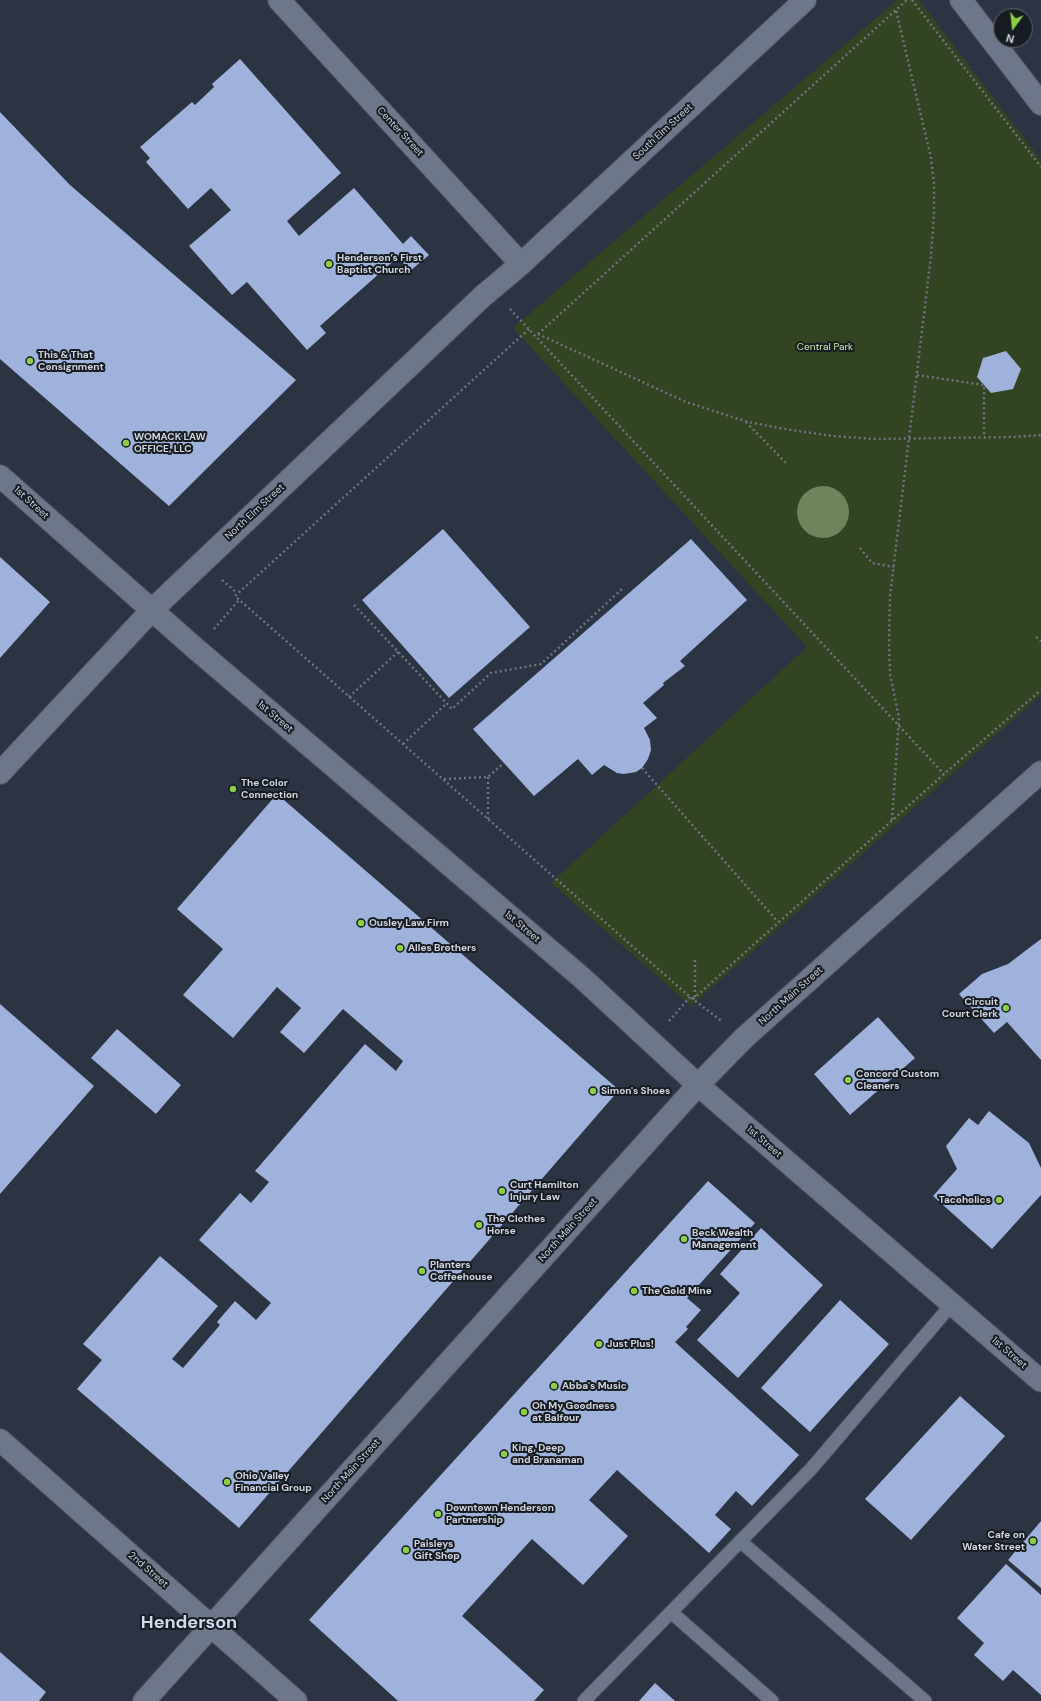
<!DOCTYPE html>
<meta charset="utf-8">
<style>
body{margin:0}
#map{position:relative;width:1041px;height:1701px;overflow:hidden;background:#2c3342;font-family:"DM Sans",sans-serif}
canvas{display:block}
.north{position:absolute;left:993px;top:8px;width:40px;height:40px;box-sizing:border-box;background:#171b22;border:1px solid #61656d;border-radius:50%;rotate:195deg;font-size:11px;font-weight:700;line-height:16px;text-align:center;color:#cfd4de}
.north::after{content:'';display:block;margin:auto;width:14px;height:18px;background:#8cce45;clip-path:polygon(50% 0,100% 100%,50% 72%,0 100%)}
</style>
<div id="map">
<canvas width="1041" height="1701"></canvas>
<div class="north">N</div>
</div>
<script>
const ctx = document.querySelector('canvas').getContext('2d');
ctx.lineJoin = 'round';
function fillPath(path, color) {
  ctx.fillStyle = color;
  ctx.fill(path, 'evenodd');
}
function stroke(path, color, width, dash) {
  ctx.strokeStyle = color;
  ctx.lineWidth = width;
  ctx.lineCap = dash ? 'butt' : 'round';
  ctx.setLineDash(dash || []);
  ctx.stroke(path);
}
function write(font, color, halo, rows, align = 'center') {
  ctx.font = font + ' "DM Sans",sans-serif';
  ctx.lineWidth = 4;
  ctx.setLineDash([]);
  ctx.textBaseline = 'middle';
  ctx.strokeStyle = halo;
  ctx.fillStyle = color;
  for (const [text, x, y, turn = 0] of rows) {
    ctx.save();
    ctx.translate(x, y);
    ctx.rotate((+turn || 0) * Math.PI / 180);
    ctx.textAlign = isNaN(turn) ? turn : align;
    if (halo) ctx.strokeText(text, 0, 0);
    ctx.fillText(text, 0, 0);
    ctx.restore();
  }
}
fillPath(new Path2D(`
 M897,0h22l122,160v535l-350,311 -140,-123 256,-236 -294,-319z`), '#324421');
fillPath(new Path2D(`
 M797 512a26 26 0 1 1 52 0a26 26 0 1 1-52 0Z`), '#6e845c');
fillPath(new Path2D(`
 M240,59l101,114 -54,48 12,15 55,-48 49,56 8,-8 18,19 -19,16 -12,-14 -78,69 6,7 -19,17 -60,-68 -15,13 -43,-49 42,-36 -20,-22 -23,21 -42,-47 4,-4 -10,-11 52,-45 3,3 19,-18 -2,-3z
 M0,112l70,73 226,195 -127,126 -169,-147z
 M1006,351l15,18 -8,20 -22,4 -14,-16 6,-19z
 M443,529l87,98 -81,71 -87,-98z
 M691,539l56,61 -67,61 5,5 -22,17 1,2 -21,18 14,15 -13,10 6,12 1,10 -3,9 -6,9 -6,4 -12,2 -7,-1 -13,-8 -12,10 -14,-16 -44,37 -61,-67z
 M0,557l50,45 -50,56z
 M277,794l342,296 -380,438 -162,-139 25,-29 -19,-16 77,-88 58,50 -46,53 11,9 37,-43 -3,-3 18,-21 21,19 15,-17 -72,-63 41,-47 11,10 18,-21 -14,-11 110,-127 31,27 7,-10 -60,-52 -39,44 -24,-21 21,-24 -24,-21 -44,51 -50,-43 40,-46 -46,-40z
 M1041,939v121l-34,-38 -13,11 -35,-39 23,-20 26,-10z
 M0,1004l94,82 -94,108z
 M878,1017l37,41 -65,57 -36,-41z
 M117,1029l64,56 -25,29 -65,-56z
 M989,1111l40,32 12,25v27l-49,54 -59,-53 24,-27 -11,-23 23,-28 9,7z
 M708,1181l47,42 -68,75 14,12 -15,17 2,2 -13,13 124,113 -47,51 -16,-15 -21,24 16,14 -22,24 -92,-83 -28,30 39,36 -45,49 -51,-46 -70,77 82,74 -10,11h-136l-89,-81z
 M761,1228l62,57 -85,93 -41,-38 43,-47 -20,-19z
 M840,1300l49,44 -79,88 -49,-44z
 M960,1396l45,40 -94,104 -46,-41z
 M1041,1521v67l-33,-28z
 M1006,1564l35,31v100l-28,-25 -10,11 -29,-26 10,-12 -27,-25z
 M0,1652l46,40 -7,9h-39z
 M655,1683l20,18h-36z`), '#9fb2dc');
const service = new Path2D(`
 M740,1541l185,160
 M671,1612l101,89
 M584,1701l227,-232 141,-165`);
const minor = new Path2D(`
 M279,0l242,264`);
const tertiary = new Path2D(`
 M961,0l80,104
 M0,476l196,173 384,327 118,109 343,296
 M0,773l152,-163 331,-314 38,-32 284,-264
 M0,1440l296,261
 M144,1701l554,-616 46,-47 297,-266`);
stroke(service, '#484e5c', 15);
stroke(minor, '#484e5c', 24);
stroke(tertiary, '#484e5c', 24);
stroke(new Path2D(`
 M912,0l129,167
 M510,309l434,465
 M529,329l-294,267 455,401 33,25
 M538,334l148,68 62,20 37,7 47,7 44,3 138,-2 27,-2
 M538,334l369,-334
 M917,375l67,10v52
 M746,422l40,41
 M860,548l12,15 22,4
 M222,580l15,13
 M354,605l98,104 39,-36 50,-9 81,-75
 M214,629l25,-29
 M1036,637l5,4
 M349,697l49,-45
 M403,744l43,-40
 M642,768l136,154
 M444,779l44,-2 16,-14
 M488,819v-42
 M892,820l7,-102 -9,-44 -1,-30 1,-48 41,-340 3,-42v-30l-3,-26 -35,-148
 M695,960v37
 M693,999l251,-225 97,-84
 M669,1021l21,-24`), '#6e7481', 2.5, [2, 3]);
stroke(service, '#6e7789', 13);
stroke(minor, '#6e7789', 22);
stroke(tertiary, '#6e7789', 22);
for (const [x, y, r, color] of [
 [329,264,4,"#8cce45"],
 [30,361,4,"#8cce45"],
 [126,443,4,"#8cce45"],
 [233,789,4,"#8cce45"],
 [361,923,4,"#8cce45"],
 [400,948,4,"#8cce45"],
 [1006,1008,4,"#8cce45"],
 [848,1080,4,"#8cce45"],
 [593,1091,4,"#8cce45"],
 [502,1191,4,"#8cce45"],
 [999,1200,4,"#8cce45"],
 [479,1225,4,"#8cce45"],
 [684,1239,4,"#8cce45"],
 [422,1271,4,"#8cce45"],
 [634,1291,4,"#8cce45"],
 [599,1344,4,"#8cce45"],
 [554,1386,4,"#8cce45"],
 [524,1412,4,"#8cce45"],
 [504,1454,4,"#8cce45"],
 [227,1482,4,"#8cce45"],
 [438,1514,4,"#8cce45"],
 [1033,1541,4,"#8cce45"],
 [406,1550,4,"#8cce45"]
]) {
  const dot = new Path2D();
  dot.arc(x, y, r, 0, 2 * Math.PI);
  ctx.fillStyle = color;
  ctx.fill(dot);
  stroke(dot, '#171b22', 1.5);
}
write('10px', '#cfd4de', '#171b22', [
 ["Center Street",400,132,47],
 ["South Elm Street",663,132,-43],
 ["1st Street",31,503,42],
 ["North Elm Street",255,512,-43],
 ["1st Street",275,717,40],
 ["1st Street",522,927,40],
 ["North Main Street",791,996,-42],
 ["1st Street",764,1142,41],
 ["North Main Street",568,1230,-48],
 ["1st Street",1009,1353,41],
 ["North Main Street",351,1471,-48],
 ["2nd Street",148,1570,41]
]);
write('bold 10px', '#cfd4de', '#171b22', [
 ["Henderson’s First",337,258],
 ["Baptist Church",337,270],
 ["This & That",38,355],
 ["Consignment",38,367],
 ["WOMACK LAW",134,437],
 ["OFFICE, LLC",134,449],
 ["The Color",241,783],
 ["Connection",241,795],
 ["Ousley Law Firm",369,923],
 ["Alles Brothers",408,948],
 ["Circuit",998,1002,"right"],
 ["Court Clerk",998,1014,"right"],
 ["Concord Custom",856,1074],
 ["Cleaners",856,1086],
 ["Simon's Shoes",601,1091],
 ["Curt Hamilton",510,1185],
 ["Injury Law",510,1197],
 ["Tacoholics",991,1200,"right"],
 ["The Clothes",487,1219],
 ["Horse",487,1231],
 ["Beck Wealth",692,1233],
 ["Management",692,1245],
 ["Planters",430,1265],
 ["Coffeehouse",430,1277],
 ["The Gold Mine",642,1291],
 ["Just Plus!",607,1344],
 ["Abba's Music",562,1386],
 ["Oh My Goodness",532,1406],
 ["at Balfour",532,1418],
 ["King, Deep",512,1448],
 ["and Branaman",512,1460],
 ["Ohio Valley",235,1476],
 ["Financial Group",235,1488],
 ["Downtown Henderson",446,1508],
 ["Partnership",446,1520],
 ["Cafe on",1025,1535,"right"],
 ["Water Street",1025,1547,"right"],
 ["Paisleys",414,1544],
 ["Gift Shop",414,1556]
], 'left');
write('10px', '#ccf0ae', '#171b22', [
 ["Central Park",825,347]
]);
write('bold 18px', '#d0daee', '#171b22', [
 ["Henderson",189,1623]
]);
</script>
